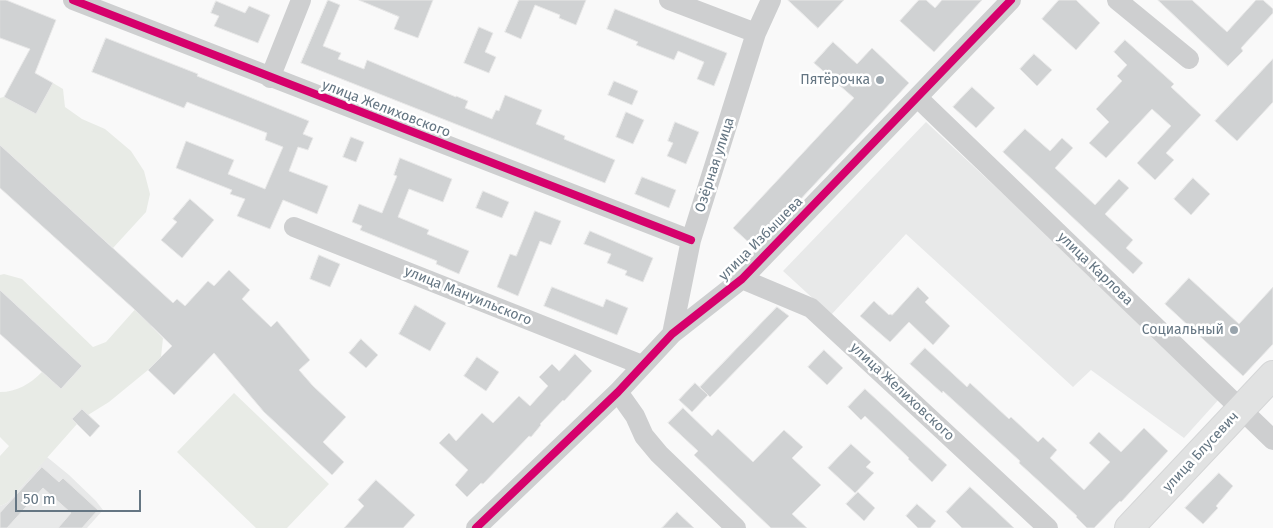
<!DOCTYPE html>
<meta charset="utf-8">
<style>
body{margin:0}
#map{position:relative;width:1273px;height:528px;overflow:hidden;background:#f9f9f9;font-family:"Fira Sans",sans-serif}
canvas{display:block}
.scale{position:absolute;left:15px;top:490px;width:126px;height:22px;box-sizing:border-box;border:2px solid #657683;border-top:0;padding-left:6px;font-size:15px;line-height:18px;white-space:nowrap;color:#657683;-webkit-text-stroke:4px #fff;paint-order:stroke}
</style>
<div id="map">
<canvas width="1273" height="528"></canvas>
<div class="scale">50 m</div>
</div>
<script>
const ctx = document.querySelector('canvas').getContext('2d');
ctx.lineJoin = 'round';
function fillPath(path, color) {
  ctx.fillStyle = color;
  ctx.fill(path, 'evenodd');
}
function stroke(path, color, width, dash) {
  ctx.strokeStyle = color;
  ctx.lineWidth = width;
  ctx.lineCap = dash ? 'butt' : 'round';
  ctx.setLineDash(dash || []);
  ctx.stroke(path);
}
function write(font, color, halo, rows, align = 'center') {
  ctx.font = font + ' "Fira Sans",sans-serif';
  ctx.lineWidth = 5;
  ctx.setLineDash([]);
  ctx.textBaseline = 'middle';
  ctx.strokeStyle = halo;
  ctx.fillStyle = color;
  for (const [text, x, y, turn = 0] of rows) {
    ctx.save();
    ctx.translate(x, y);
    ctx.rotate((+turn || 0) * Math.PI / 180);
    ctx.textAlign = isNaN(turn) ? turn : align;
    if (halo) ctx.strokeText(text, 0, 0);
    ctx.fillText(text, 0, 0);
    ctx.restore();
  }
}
fillPath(new Path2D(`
 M926,122l295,275 -37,41 -93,-68 -18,17 -167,-153 -75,81 -48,-44z
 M47,457l22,18 27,26 7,9 -16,18h-87v-22l7,-3z`), '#e8e9e9');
fillPath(new Path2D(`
 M53,83l10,6 2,18 17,12 23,10 26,22 13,20 6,23 -4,18 -33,36 -113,-103v-47z
 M4,274l18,5 71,68 13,-5 49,-55 9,26 -13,13 12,12 -2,19 -13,13 -39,32 -21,13 -6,-6 -10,10 5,5 -70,79 -7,3v-50l9,-10 -9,-9v-45c17,0 30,-8 42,-20l19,17 21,-23 -82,-76v-15z
 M234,393l95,91 -42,44h-31l-79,-76z`), '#e8ebe6');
const building = new Path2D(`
 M0,0h6l50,20 -21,53 18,10 -17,31 -32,-17 26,-48 -30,-11z
 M328,0l12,5 -17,41 18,7 -3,6 26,10 3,-9 89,37v-1l12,5 -3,7 27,11 4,-9 3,1 6,-16 37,15 -6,14 29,12 -1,3 51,21 -10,23 -304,-120z
 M359,0h74l-15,38 -24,-9 5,-12z
 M519,0h67l-10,25 -17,-7 1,-3 -25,-10 -14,34 -16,-7z
 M788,0h56l-26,28z
 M919,0h7l9,8 7,-8h40l-48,52 -34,-31z
 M1059,0h17l24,23 -24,27 -34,-31z
 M1158,0h34l35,32 29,-32h7l10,9v4l-32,35 2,3 -15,15z
 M216,1l29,12 4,-7 21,9 -12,28 -44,-17 5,-10 -8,-3z
 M615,9l112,44 -13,33 -17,-7 7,-17 -26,-11 -4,9 -38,-15 2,-3 -31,-13z
 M479,27l14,6 -8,19 11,5 -7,16 -25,-10z
 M106,38l92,36 -1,2 112,45 -6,13 10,4 -5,12 -10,-3 -9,24 39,15 -11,28 -34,-14 -13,29 -33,-13 8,-17 -15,-5 2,-4 -56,-22 10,-27 48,19 -6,14 37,15 18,-42 -18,-7 2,-7 -80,-31 -3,6 -92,-36z
 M1125,40l49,44 -3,3 30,28 -35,38 8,7 -19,20 -18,-17 34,-37 -19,-17 -46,49 -17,-15 20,-21 -13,-13 26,-28 -5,-5 10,-11 -13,-13z
 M833,42l24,22 15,-16 37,35 -154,165 -22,-20 121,-130 -40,-35z
 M1034,54l18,16 -15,16 -17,-17z
 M1273,59v43l-36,39 -22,-20z
 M614,81l24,10 -6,14 -24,-10z
 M972,87l23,21 -19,20 -23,-21z
 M626,112l18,8 -11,24 -17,-7z
 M675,122l24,10 -13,32 -19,-8 6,-13 -5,-2z
 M1025,129l25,22 12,-13 11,10 -18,20 40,37 24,-26 10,9 -24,26 28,26 -7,8 17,15 -10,11 -130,-122z
 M351,137l13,5 -8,20 -13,-5z
 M0,145l173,158 4,-4 8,7 23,-25 6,5 15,-16 21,20 -8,9 29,28 6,-6 33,39 -11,10 14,16 33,31 -23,25 21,20 -12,13 -68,-63 -50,-59 -40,42 -26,-25 24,-24 -38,-37 -134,-121z
 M400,158l52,21 -9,23 -34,-13 -11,28 31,13 -2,4 42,17 -10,23 -23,-10 1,-3 -77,-31 2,-4 -10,-4 7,-18 23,9 15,-37 -3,-1z
 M642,177l34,13 -7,18 -34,-14z
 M1193,178l17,16 -19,21 -17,-16z
 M483,191l26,11 -7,16 -26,-10z
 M190,199l24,21 -32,38 -21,-18 16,-18 -4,-3z
 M535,211l26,10 -10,24 -11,-4 -22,55 -21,-9 13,-33 6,2z
 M590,231l63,27 -10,24 -18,-7 2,-4 -20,-8 4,-9 -27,-10z
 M319,255l21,9 -10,23 -20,-8z
 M1189,278l50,46 34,-37v57l-30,32 -78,-72z
 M552,287l51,20 3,-8 22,9 -11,27 -73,-29z
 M918,287l11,11 -4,4 25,24 -17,19 -24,-23 -19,20 -30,-26 14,-15 15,14 1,-1 2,1z
 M0,290l82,76 -21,23 -61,-55z
 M415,305l31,18 -16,28 -31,-17z
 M777,307l12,9 -79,81 -10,-10z
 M361,339l17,16 -12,13 -17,-15z
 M925,348l42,39 3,-4 39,36 2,-2 27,25 5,-5 14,13 -7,8 34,32 26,-28 -21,-19 10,-11 22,20 23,-24 24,23 -47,51 -1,-1 -26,27h-7l-11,-11 1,-1 -58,-53 1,-2 -77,-70 -1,2 -32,-29z
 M824,350l19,18 -16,17 -19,-18z
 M575,354l17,17 -28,30 -1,-1 -23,24 1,1 -10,12 -2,-1 -46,48 -2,-1 -14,14 -12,-12 13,-15 -29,-27 10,-10 7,8 26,-28 11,10 26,-27 11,10 18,-20 -9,-9 13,-13 7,7z
 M477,357l22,15 -13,19 -22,-15z
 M695,383l13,12 -16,17 -13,-12z
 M865,389l82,76 -15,17 -24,-23 1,-1 -44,-42 -4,4 -13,-13z
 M683,408l29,28 6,-7 35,33 31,-32 19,17 -11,11 29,27 -29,29 15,14h-36l-77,-73 4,-4 -30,-28z
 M82,409l18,17 -10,11 -18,-18z
 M851,444l20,18 -5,5 8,6 -19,20 -27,-25z
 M42,467l17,15 4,-4 35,32 -16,18h-24l13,-15 -28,-25 -36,40h-7v-15z
 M1219,473l14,13 -17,20 2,2 -15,16 -18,-16z
 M376,480l39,35 -12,13h-59l20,-22 -6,-6z
 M970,487l25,23 19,18h-52l-16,-16z
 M858,492l17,16 -11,13 -18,-17z
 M917,504l19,17 -6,7h-12l-12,-12z
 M677,512l17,16h-32z`);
fillPath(building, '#d0d2d3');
stroke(building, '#e8e8e8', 1);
const secondary = new Path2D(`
 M1129,528l144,-153`);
stroke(secondary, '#d5d6d7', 30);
stroke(new Path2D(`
 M73,0l618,240
 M669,0l87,33
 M1117,0l72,59
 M270,78l31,-78
 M918,98l355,342
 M294,227l348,138
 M742,279l69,29 237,220
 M672,334l19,-94 65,-207 15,-33
 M618,392l17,24 9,20 15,18 77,74
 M476,528l142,-136 54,-58 70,-55 269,-279`), '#cecfd0', 20);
stroke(secondary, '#e1e2e2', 28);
stroke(new Path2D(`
 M73,0l618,240
 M476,528l142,-136 54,-58 70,-55 269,-279`), '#d6006c', 8);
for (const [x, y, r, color] of [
 [880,80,5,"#99a4ac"],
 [1234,330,5,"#99a4ac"]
]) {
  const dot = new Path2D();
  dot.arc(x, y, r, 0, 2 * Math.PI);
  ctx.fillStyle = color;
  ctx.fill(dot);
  stroke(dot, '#fff', 2);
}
write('14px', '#657683', '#fff', [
 ["Пятёрочка",870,80],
 ["Социальный",1224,330]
], 'right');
write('14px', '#657683', '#fff', [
 ["улица Желиховского",386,109,21],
 ["Озёрная улица",715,165,-72],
 ["улица Избышева",761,239,-45],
 ["улица Карлова",1095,269,44],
 ["улица Мануильского",468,296,22],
 ["улица Желиховского",902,392,43],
 ["улица Блусевич",1201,452,-47]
]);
</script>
